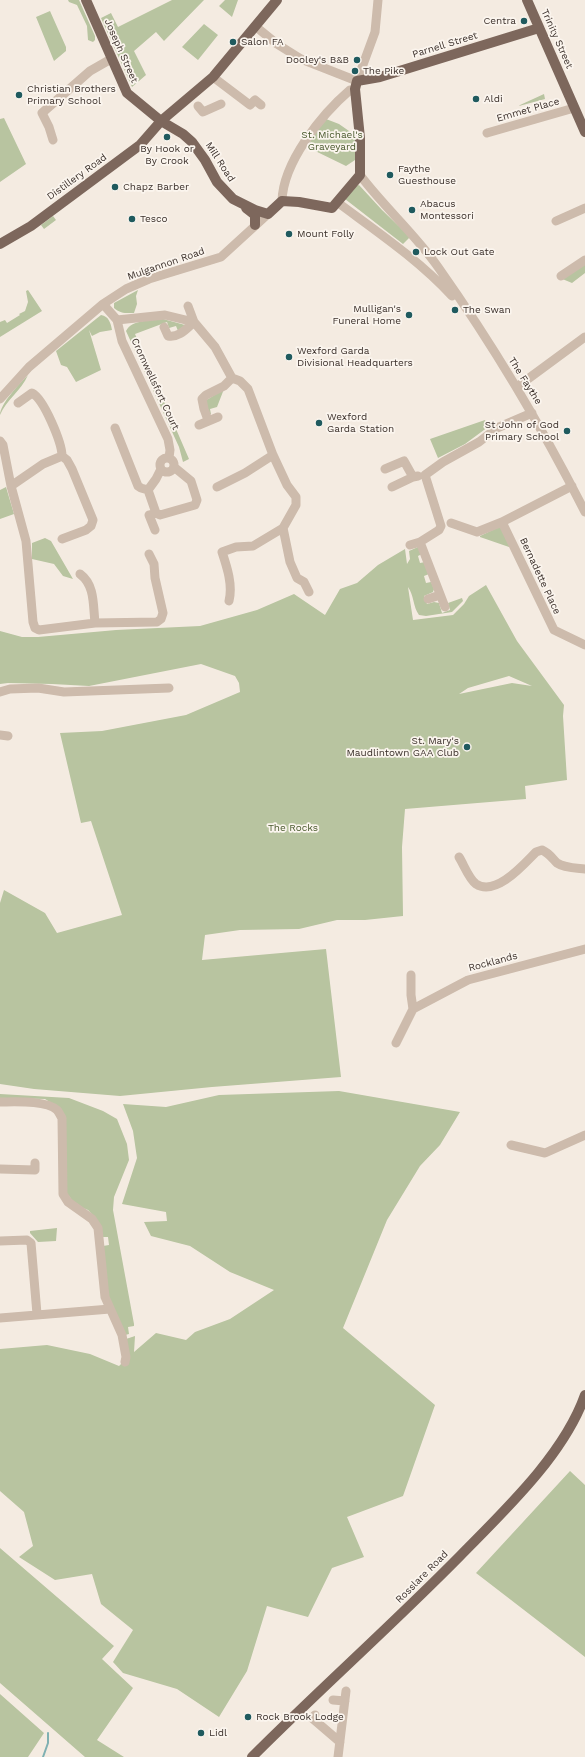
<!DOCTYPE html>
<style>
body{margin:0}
canvas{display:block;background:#f4ebe1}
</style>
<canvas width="585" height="1757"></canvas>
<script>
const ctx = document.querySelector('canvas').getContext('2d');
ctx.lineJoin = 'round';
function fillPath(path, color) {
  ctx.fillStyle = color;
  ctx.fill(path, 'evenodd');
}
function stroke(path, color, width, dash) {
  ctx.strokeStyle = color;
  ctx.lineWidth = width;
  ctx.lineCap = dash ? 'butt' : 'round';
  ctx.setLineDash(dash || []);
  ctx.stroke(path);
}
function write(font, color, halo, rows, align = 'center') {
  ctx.font = font + ' "Work Sans",sans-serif';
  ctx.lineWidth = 3.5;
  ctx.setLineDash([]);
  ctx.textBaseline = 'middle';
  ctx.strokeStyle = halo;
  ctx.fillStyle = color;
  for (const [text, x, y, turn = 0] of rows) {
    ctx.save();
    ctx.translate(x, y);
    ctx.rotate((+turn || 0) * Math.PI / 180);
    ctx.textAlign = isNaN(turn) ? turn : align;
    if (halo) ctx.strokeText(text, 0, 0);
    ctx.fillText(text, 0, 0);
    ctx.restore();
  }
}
fillPath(new Path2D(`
 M68,0h11l16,36v4l-2,2 -5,-2 -1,-14 -10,-21 -8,-3z
 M172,0h32l-40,41 -8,-9 -22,19 12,24 -14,12 -31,-69 10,-5 7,14z
 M225,0h13l-6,17 -13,-11z
 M50,11l16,36v4l-12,10 -18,-44z
 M204,24l14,11 -20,25 -16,-13z
 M544,94l1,5 -26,7 1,-1z
 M4,118l22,46 -26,18v-63z
 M326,119l13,5 20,14 -4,22 -9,6 -39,-19 11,-19z
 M359,185l23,25 28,27 -7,7 -58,-45 11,-13z
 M53,216l3,4 -12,9 -3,-4z
 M585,261v12l-13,10 -12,-5z
 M28,290l14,21 -42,26v-15l5,-2 2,3 13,-8 -1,-1 6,-3 3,-9 -2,-11z
 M138,290l-2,6 1,8 -3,9c-8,0 -13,1 -20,-5v-5z
 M101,315c8,1 10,9 11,15l-12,2 -8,4 -3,-6 12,40 -25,12 -9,-15 -6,-2 -5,-14z
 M163,319l22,6 -7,6 -2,-5 -7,2 -2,-6 -32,12 54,125 -6,3 -4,-15 -53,-116c6,-12 26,-10 37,-12z
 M28,375c-7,16 -22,25 -28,40 0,-11 20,-32 28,-40z
 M224,389l-7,18 -7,2 1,5h-2l-4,-13z
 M485,420l3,7 -23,17 -27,14 -8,-19z
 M6,487l8,27 -14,5v-29z
 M499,527l2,1 11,19h-3l-29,-10v-1z
 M45,538l6,3 22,38 -10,-3 -9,-12 -22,-5v-16z
 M418,547l4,7 -4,2 2,7 5,-1 4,12 -5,2 2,7 5,-1 3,7 -1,3 -9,4 3,8 7,-2 5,1 3,10 8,-3 -2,-7 14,-5 1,3 -11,11 -26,4 -7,-1c-6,-8 -5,-20 -11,-28l5,33 40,-5 11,-11 5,-8 17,-11 31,56 47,64 -1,11 4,64 -42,6 1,13 -121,10 -3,38 1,69 -38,4h-28l-38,9 -59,1 -35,5 -3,25 124,-11 15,128 -129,10 -92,9 -86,-7 -34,-5v-181l4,-13 41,23 12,20 65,-18 -31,-94 -10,2 -21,-90 42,-2 84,-16 54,-23 -1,-9 -4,-7 -34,-12 -112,22 -37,-2 -44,-1 -8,1v-53l22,6h16l78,-7 84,-4 57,-16 37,-16 31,21 15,-26 17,-6 21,-18 27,-16 2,15 3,-5 -1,-8zM509,676l23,10 -20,-3 -53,11 9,-6z
 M339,1091l121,21 -20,33 -20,21 -33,54 -44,108 92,77 -32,91 -56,21 17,40 -32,11 -24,49 -41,-11 -20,65 -28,46 -42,-28 -54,-16 -10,-11 20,-32 -32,-26 -9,-30 -37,6 -36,-23 14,-11 -9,-34 -24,-21v-142l47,-4 43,9 29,12 11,-11h-1l-3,-16 9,-3 -1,16 22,-19 30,7 9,-8 35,-13 44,-29 -44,-18 -40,-26 -39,-10 -7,-14 23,-1 -1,-9 -44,-8 15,-46 -4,-27 -10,-27 43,3 53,-12z
 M0,1094l69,4 34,13 14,8 10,25 2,16 -15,37 -1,13 21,114v2l-6,1 1,7 -4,1 -17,-40 -5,-49 6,-1 -1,-8h-5l-9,-21 -6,-6 -12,-5 -11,-14 -1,-55 -11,-32 -8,-5 -45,-1z
 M57,1228l-1,13 -18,1 -8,-9v-2z
 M570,1471l15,14v172l-109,-84z
 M0,1548l114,98 -12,13 31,29 -36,52 27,17h-39l-85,-74z
 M0,1694l44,39 -16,24h-28z`), '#b8c4a0');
stroke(new Path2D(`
 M43,1757l5,-14v-10`), '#7fb0b2', 2);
stroke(new Path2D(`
 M255,26l22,18 24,15 56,22 18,-49 3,-32
 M213,77l37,28 5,-5 6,5
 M198,106l5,6 18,-8
 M487,133l87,-25
 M53,140l-4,-13 -7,-14 48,-42 21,-12
 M360,175c24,32 55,59 78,92 55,78 104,160 147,245
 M282,201c1,-39 40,-87 68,-111
 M337,202c39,29 82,58 115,94
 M556,221l29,-13
 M561,276l24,-16
 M103,304l14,16
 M117,320l48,-5 29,7 21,25 17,31 8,3 8,8 25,66 14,30 9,12v8l-13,23 -30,18 -17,1 -14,5c5,15 11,33 7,49
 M117,320l5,21 46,98 2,11 -1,8
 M164,327l4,9c11,2 18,-7 26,-14l-6,-16
 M517,387l68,-50
 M0,399l29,-32 74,-63 23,-15 23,-10 72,-22 47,-43
 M18,403l14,-10c12,6 30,50 30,63l5,4 5,9 21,51 -2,6 -5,4 -24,9
 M208,420l-4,-11 -2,-10 4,-4 18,-9 8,-8
 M199,425l19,-8
 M115,428l23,58 3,2 7,2 8,23 4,2 35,-10 2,-5 -6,-19 -17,-14
 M0,441l3,4 8,41 15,55 7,81 2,6 4,2 56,-7 62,-1 4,-3 2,-6 -8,-35 -1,-14 -5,-10
 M160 465a7 7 0 1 1 14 0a7 7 0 1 1-14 0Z
 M385,469l19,-8 9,16
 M11,486l32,-22 19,-8
 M572,486l-70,36 52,108 31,15
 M217,487l28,-14 28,-18
 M392,487l21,-10 5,-1
 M148,490l8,-11 5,-10
 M451,523l26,9 25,-10
 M283,528l7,34 7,16 7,4 5,10
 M155,530l-6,-15 7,-2
 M410,545l10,-3
 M80,574c15,11 13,31 15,49
 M428,599l12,-4
 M445,607l-25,-65 19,-12 2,-4 -16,-51 18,-13 36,-20 18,-14 35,-15
 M0,692l10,-3 28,-1 26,4 105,-4
 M0,735l8,1
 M459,857c5,8 10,22 17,27 20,13 48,-20 60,-32l6,-2c7,3 10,8 15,13 7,5 19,5 28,6
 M411,975v20l2,14 55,-29 117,-31
 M396,1043l17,-34
 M0,1102c14,0 46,-2 57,8 2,2 3,5 5,8l1,76 5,8 24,17 6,9 7,69 17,38 4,22 -1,5
 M511,1145l34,8 40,-18
 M0,1169l35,1v-7
 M0,1241l27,-1 4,3 6,71
 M0,1318l110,-9
 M333,1700l12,1
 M315,1715l-3,3 28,24
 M338,1757l8,-66`), '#cdbbac', 9);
stroke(new Path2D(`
 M86,0l41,93 34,28 22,13 9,8 13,18 12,22 16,17 22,11 13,4 14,-13 17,1 33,6 28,-33v-37l-5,-49 2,-8 23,-4 159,-49
 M527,0l58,132
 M246,208l9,7v10
 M0,244l31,-18 109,-81 21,-24 52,-44 64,-77
 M252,1757c68,-68 140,-132 208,-201 44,-45 104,-101 125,-161`), '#7d675c', 10);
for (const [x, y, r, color] of [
 [524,21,4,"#1f5a5e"],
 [233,42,4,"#1f5a5e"],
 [357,60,4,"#1f5a5e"],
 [355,71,4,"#1f5a5e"],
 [19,95,4,"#1f5a5e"],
 [476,99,4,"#1f5a5e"],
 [167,137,4,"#1f5a5e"],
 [390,175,4,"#1f5a5e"],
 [115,187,4,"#1f5a5e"],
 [412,210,4,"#1f5a5e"],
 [132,219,4,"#1f5a5e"],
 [289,234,4,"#1f5a5e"],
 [416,252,4,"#1f5a5e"],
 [455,310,4,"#1f5a5e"],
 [409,315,4,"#1f5a5e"],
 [289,357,4,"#1f5a5e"],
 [319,423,4,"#1f5a5e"],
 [567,431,4,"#1f5a5e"],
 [467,747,4,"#1f5a5e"],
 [248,1717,4,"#1f5a5e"],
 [201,1733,4,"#1f5a5e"]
]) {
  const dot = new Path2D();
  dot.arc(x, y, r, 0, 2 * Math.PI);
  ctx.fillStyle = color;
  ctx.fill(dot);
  stroke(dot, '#fbf5ee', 1.5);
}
write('10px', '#3b302b', '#fbf5ee', [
 ["Centra",516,21,"right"],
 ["Salon FA",241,42],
 ["Dooley's B&B",349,60,"right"],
 ["The Pike",363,71],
 ["Christian Brothers",27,89],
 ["Primary School",27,101],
 ["Aldi",484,99],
 ["By Hook or",167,149,"center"],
 ["By Crook",167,161,"center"],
 ["Faythe",398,169],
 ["Guesthouse",398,181],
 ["Chapz Barber",123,187],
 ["Abacus",420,204],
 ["Montessori",420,216],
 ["Tesco",140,219],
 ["Mount Folly",297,234],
 ["Lock Out Gate",424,252],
 ["Mulligan's",401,309,"right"],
 ["Funeral Home",401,321,"right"],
 ["The Swan",463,310],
 ["Wexford Garda",297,351],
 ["Divisional Headquarters",297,363],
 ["Wexford",327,417],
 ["Garda Station",327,429],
 ["St John of God",559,425,"right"],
 ["Primary School",559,437,"right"],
 ["St. Mary's",459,741,"right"],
 ["Maudlintown GAA Club",459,753,"right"],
 ["Rock Brook Lodge",256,1717],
 ["Lidl",209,1733]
], 'left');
write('10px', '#3b302b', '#fbf5ee', [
 ["Trinity Street",557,39,66],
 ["Parnell Street",445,45,-17],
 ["Joseph Street",121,51,66],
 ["Emmet Place",528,110,-16],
 ["Mill Road",220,162,57],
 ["Distillery Road",77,177,-36],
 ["Mulgannon Road",166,264,-19],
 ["The Faythe",525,381,58],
 ["Cromwellsfort Court",155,384,65],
 ["Bernadette Place",540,576,65],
 ["Rocklands",493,962,-15],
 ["Rosslare Road",422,1577,-45]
]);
write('10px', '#4a5a2e', '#fbf5ee', [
 ["St. Michael's",332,135],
 ["Graveyard",332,147],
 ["The Rocks",293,828]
]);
</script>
